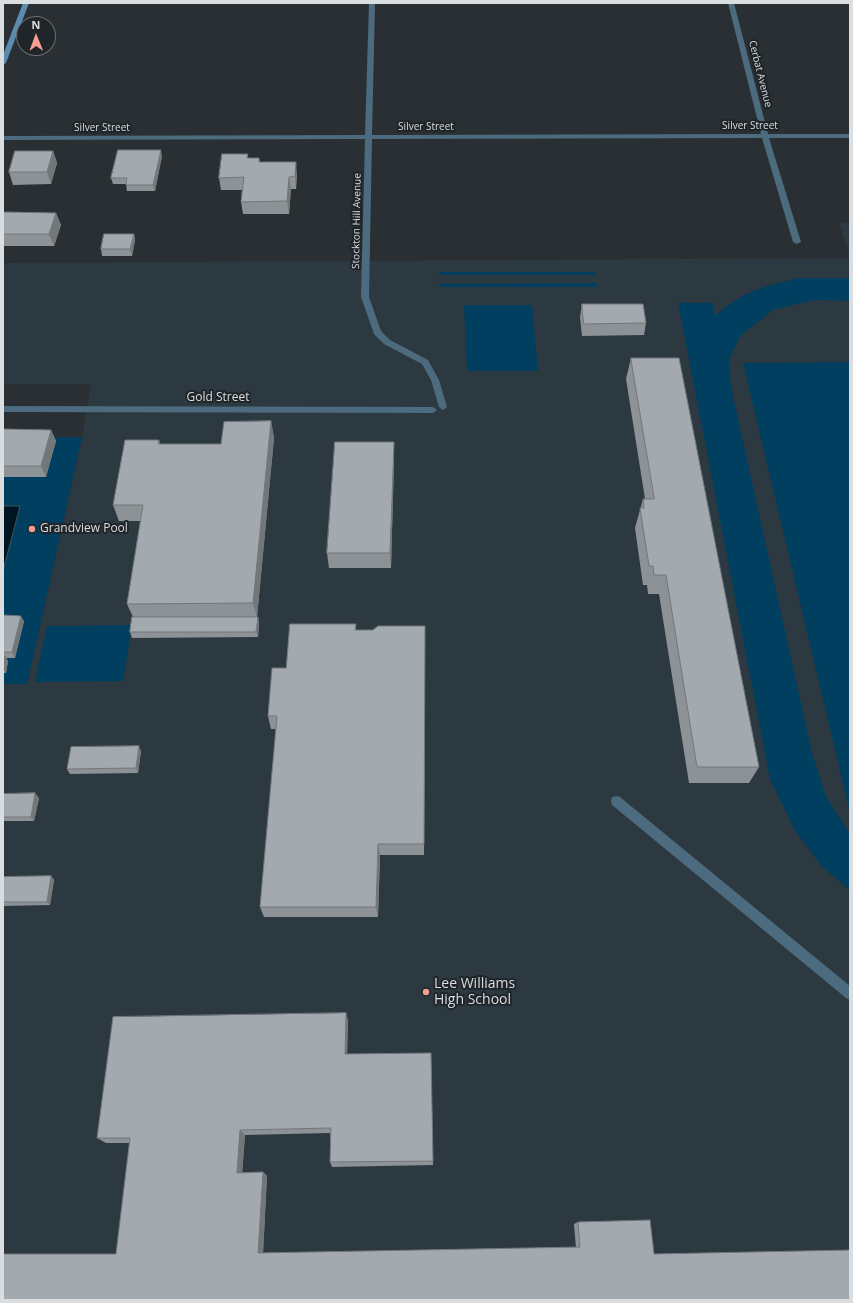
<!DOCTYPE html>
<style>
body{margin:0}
#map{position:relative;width:853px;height:1303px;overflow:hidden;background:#292f33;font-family:"Open Sans",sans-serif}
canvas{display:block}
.frame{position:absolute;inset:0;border:4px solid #dadee0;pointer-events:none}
.north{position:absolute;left:16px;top:16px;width:40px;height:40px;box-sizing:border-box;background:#1f2529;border:1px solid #6a6f72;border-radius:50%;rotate:359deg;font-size:11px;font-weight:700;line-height:16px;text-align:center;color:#dadee0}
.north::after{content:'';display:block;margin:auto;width:14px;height:18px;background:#f59d8f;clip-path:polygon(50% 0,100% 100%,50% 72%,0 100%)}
</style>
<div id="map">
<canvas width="853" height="1303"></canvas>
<div class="frame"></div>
<div class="north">N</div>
</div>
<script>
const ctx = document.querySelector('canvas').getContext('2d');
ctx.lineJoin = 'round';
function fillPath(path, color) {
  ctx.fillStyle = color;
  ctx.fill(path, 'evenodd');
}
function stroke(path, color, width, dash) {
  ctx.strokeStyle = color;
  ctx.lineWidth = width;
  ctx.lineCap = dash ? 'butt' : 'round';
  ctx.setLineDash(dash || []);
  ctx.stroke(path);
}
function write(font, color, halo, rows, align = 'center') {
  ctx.font = font + ' "Open Sans",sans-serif';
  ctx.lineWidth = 4;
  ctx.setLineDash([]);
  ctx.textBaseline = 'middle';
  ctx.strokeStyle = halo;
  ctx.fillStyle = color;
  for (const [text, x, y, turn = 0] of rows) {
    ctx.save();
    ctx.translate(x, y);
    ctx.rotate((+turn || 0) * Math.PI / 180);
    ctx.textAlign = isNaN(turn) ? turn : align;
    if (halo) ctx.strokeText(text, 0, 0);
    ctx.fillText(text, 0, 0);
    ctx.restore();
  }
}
fillPath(new Path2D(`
 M839,223h11v33z
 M850,258v1042h-847v-616h24l55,-247 9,-53h-88v-121z`), '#2d3941');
fillPath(new Path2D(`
 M439,272h156l1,3h-157z
 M799,278h51v23l-35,-1 -42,10 -33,26 -11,24 2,27 81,366 13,41 25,40v56l-28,-23 -28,-38 -24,-50 -92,-476h35l2,13c29,-26 48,-29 84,-38z
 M597,283v4h-157l-1,-3z
 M464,305h68l6,66h-71z
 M850,362v451l-107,-450z
 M3,437h79l-55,247h-24z
 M132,625l-9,56 -88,1 12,-56z`), '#003f5f');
const water = new Path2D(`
 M3,506h17l-17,65z`);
fillPath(water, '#001523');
stroke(water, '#41515c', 1);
fillPath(new Path2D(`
 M616,796l4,1 230,189v14l-4,-2 -234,-193 -1,-4 1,-4z`), '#4c6b7f');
fillPath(new Path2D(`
 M369,3h6l-3,132 389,-1 -33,-131h6l34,131h82v4h-81l32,104 -4,2 -4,-2 -31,-104 -390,1 -3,158 12,34 9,9 38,20 11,20 8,27 -4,3 -4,-3 -8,-27 -9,-16 -38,-20 -10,-10 -13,-37 4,-158 -362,1v-4l362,-1z
 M3,406l430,1 4,3 -4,3 -430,-1z`), '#4c6b7f');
fillPath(new Path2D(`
 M23,3h6l-23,60 -3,2v-10z`), '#5b8cad');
fillPath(new Path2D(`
 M53,151l4,12 -6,21 -38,1 -4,-13z
 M162,156l-7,35h-28l-1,-7h-13l-2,-6z
 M248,158h11l1,4 37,12 -1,15h-5l-2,25h-46l-2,-12 1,-12h-21l-2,-12z
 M3,212l53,1 5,12 -7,21h-51z
 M134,234l1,6 -3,16h-30l-1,-7z
 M582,304l64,19 -2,12 -62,1 -2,-19z
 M631,358l128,409 -10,16h-60l-30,-189h-11l-1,-9h-4l-8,-57 8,-29h2l-19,-120z
 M271,421l3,17 -17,179 2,5 -1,15 -126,1 -2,-6 3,-15 -6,-13 14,-83h-22l-6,-16 46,-65 1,4h61z
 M3,429l48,1 5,11 -10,36h-43z
 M394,442v17l-3,109h-62l-2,-15z
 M3,615l21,6 -9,37h-9l2,3 -2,12h-3z
 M356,624v6h17l52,-4 -1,229h-44l-2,62h-114l-4,-10 16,-178h-5l-3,-13 18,-48z
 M141,751l-3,22 -68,1 -3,-5z
 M3,794l36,4 -5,23h-31z
 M51,876l3,4 -4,25 -47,1v-29z
 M346,1013l2,8 -1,33 86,107v4l-101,2 -2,-5v-29l-85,2 -3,38 21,-1 4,4 -4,77 313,-5 -2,-24 4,-2 76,32 196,46 -734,-46 14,-111h-24l-9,-5z`), '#8c9296');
fillPath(new Path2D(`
 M161,150l1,6 -7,35 -2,-6z
 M53,151l4,12 -6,21 -4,-12z
 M296,162l1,12 -1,15 -1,-13z
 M289,177l2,12 -2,25 -2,-13z
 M56,213l5,12 -7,21 -5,-12z
 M134,234l1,6 -3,16 -2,-7z
 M271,421l3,17 -17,179 -4,-14z
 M51,430l5,11 -10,36 -5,-11z
 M394,442v17l-3,109 -1,-15z
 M21,616l3,5 -9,37 -3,-6z
 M258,617l1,5 -1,15 -2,-5z
 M5,656l3,5 -2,12 -3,-4v-4z
 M139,746l2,5 -3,22 -2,-5z
 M35,793l4,5 -5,23 -3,-4z
 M378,844l2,11 -2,62 -2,-10z
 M51,876l3,4 -4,25 -3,-3z
 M346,1013l2,8 -1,40 -2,-7z
 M240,1130l5,5 -3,42 -5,-4z
 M263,1172l4,4 -4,79 -5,-2z`), '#72777a');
const building = new Path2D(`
 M118,150h43l-8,35h-27l1,-7h-16z
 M15,151h38l-6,21h-38z
 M222,154h26l-1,4h12v4h37l-1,14 -6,1 -2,24 -46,1 3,-25 -25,1z
 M3,212l53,1 -7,21h-46z
 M104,234h30l-4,15h-29z
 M582,304h61l3,19 -62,1z
 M631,358h48l80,409h-62l-31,-192h-12l-1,-9h-4l-9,-58h4l-1,-9h11z
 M271,421l-18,182 -126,1 16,-99h-30l12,-65h34l-1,4h63l3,-22z
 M3,429l48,1 -10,36h-38z
 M335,442h59l-4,111h-63z
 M3,615l18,1 -9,36h-9z
 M132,617h126l-2,15h-126z
 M290,624h66l-1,6h18l5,-4h47l-1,218h-46l-2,63h-116l17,-191h-9l4,-48h14z
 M3,656h2l-2,9z
 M139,746l-3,22 -69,1 4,-22z
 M35,793l-4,24h-28v-23z
 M51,876l-4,26h-44v-25z
 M346,1013l-1,41 86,-1 2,108 -103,1 1,-34 -91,2 -3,43 26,-1 -5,81 322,-6 -2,-25 72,-2 4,34 196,-4v50h-847v-46h113l14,-116h-33l16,-121z`);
fillPath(building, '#a3aaaf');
stroke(building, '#72777a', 1);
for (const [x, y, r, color] of [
 [32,529,4,"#f59d8f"],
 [426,992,4,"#f59d8f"]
]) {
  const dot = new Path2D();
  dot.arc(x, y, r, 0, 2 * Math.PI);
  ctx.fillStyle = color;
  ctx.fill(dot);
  stroke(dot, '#1f2529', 1.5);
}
write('10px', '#dadee0', '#1f2529', [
 ["Cerbat Avenue",760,74,76],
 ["Silver Street",750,126],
 ["Silver Street",426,127],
 ["Silver Street",102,128],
 ["Stockton Hill Avenue",357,221,-89]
]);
write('12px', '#dadee0', '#1f2529', [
 ["Gold Street",218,398]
]);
write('12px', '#dadee0', '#1f2529', [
 ["Grandview Pool",40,529]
], 'left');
write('14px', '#dadee0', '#1f2529', [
 ["Lee Williams",434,984],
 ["High School",434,1000]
], 'left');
</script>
